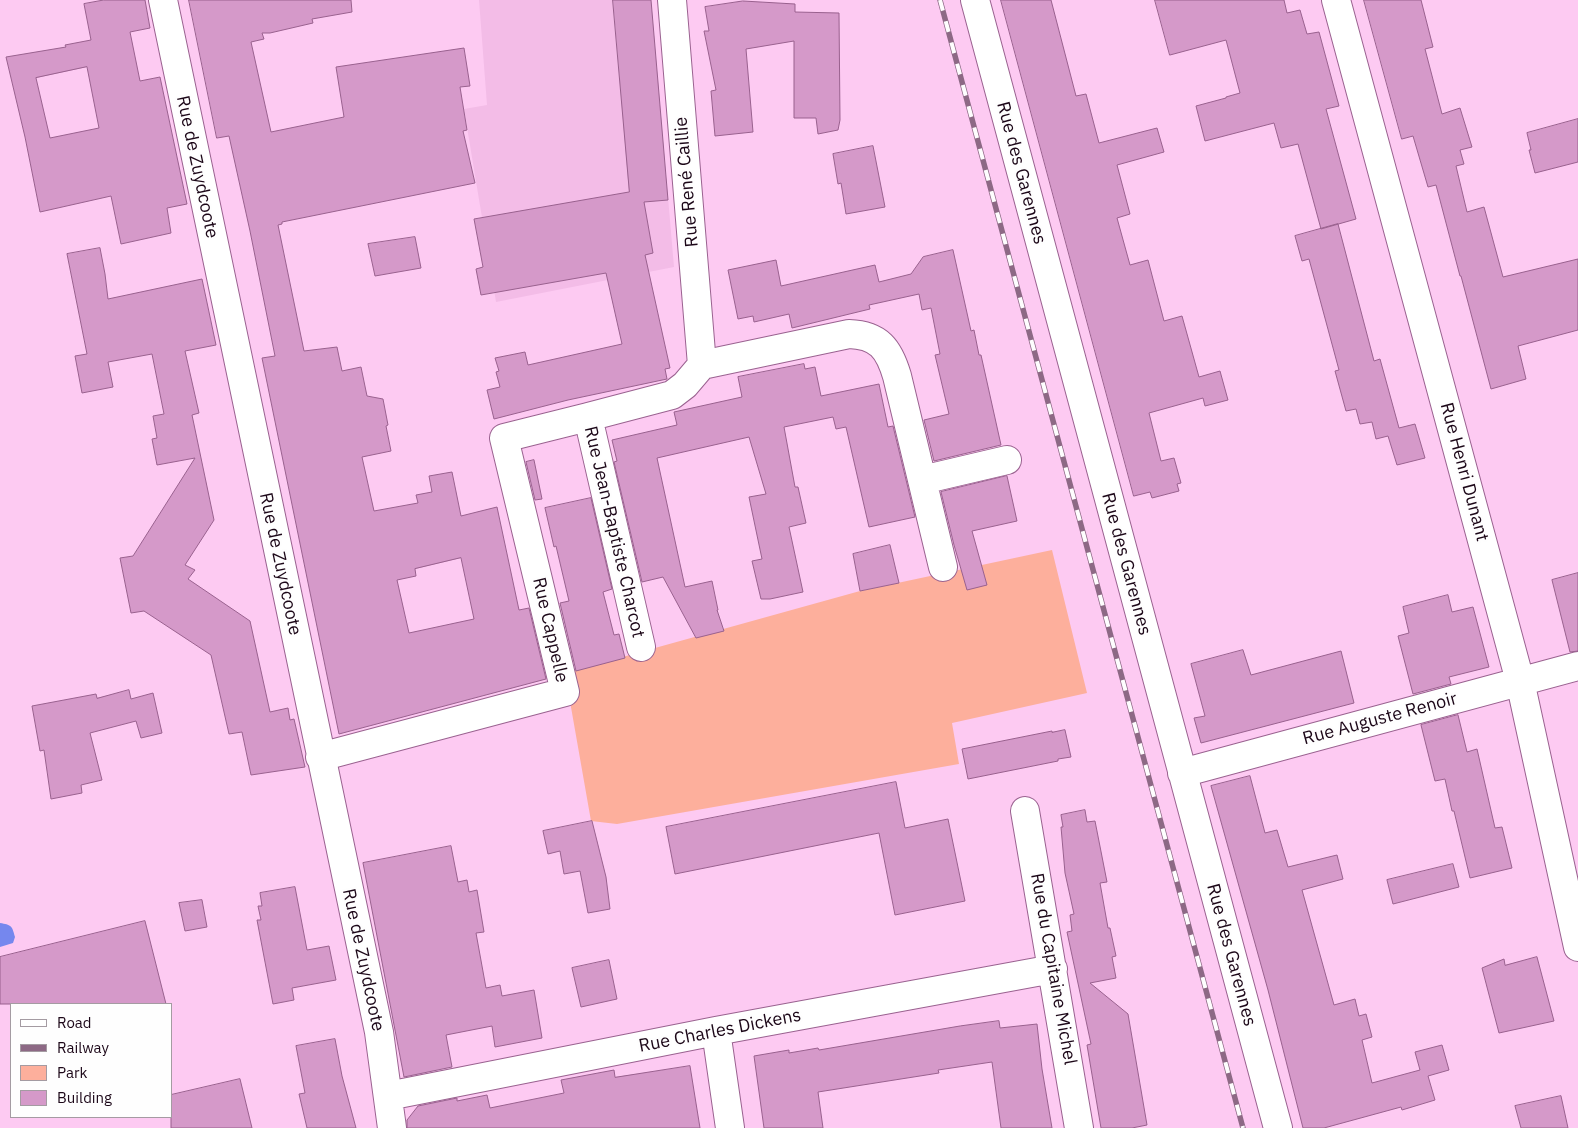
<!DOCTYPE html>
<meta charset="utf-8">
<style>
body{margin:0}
#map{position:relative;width:1578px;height:1128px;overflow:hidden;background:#fdcaf2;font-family:"IBM Plex Sans",sans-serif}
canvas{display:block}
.legend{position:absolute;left:10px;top:1003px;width:162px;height:115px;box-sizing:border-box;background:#fefefe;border:1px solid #a49ba2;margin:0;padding:6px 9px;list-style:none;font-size:15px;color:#1c0718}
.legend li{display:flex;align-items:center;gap:10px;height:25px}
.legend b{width:25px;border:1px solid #a49ba2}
</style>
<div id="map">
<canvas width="1578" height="1128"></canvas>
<ul class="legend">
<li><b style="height:6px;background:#fff"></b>Road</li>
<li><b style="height:6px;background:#8d6985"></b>Railway</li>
<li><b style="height:14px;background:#fdaf9c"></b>Park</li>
<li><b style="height:14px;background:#d599c9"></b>Building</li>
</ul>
</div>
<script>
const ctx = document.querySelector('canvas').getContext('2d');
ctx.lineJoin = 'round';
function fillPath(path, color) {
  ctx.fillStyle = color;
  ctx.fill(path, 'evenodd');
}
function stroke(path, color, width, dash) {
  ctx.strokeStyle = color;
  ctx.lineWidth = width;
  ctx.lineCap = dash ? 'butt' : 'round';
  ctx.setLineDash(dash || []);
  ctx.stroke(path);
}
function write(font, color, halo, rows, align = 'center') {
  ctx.font = font + ' "IBM Plex Sans",sans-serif';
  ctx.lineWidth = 5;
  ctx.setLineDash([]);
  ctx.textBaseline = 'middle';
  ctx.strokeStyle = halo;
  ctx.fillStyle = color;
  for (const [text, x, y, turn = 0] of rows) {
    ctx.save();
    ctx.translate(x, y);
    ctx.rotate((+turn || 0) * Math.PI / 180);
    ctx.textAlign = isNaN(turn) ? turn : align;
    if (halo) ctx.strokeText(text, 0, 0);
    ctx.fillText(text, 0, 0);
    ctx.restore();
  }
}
fillPath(new Path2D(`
 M479,0h172l23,267 -178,35 -32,-193 23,-4z`), '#f3bce7');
fillPath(new Path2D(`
 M1052,550l35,143 -135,30 7,41 -342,60 -26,-3 -26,-148 295,-82z`), '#fdaf9c');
fillPath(new Path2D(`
 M0,923c11,2 12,2 15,14l-2,6 -13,4z`), '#7587ee');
const building = new Path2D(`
 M104,0h41l5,28 -20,4 10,49 20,-4 27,127 -20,4 4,25 -50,11 -10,-48 -71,16 -15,-75 -19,-80 60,-10 -1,-2 26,-5 -7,-36zM87,67l12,61 -49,10 -14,-60z
 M189,0h162l1,12 -40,7 1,4 -43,10h-8l2,6 -13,3 20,90 73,-15 -8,-50 128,-19 6,38 -10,1 7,43 -4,1 12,52 -193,39v2l-4,1 26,126 33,-4 5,24 19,-4 6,29 16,3 5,26 -2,1 5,25 -29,6 12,54 44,-8 -2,-8 16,-3 -3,-16 23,-4 9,44 36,-9 22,103 10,-2 17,71 -207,55 -77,-376 13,-2 -25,-125 -21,-95 -12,2zM461,558l13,61 -65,14 -12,-53 19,-4 -1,-7z
 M613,0h38l17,200 -24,2 9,51 -8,2 25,113 -5,1 2,10 -99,21 -74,19 -7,-29 13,-3 -4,-15 3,-1 -4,-13 30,-6 3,13 94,-21 -16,-71 -125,22 -5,-26 7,-2 -9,-48 155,-27z
 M1001,0h50l25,96 10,-2 13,49 58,-15 7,24 -47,13 13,49 -13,4 13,47 18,-5 16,61 18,-5 17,61 21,-6 8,29 -23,6 -2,-8 -54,15 12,48 13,-3 7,25 -4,1 2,7 -27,7 -2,-6 -16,4z
 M1155,0h129l3,13 13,-3 7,24 12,-2 20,74 -13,3 30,110 -35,10 -23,-85 -17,4 -7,-25 -69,18 -9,-35 30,-8v-1l14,-4 -14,-53 -56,15z
 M1364,0h57l12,47 -8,2 17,65 18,-6 12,39 -12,3 4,14 -8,2 11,46 17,-5 19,70 75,-18v71l-60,16 8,33 -35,10 -30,-113h-1l-24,-91 -8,2 -15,-51 -11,3z
 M743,1l52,3v8l44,1 1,107 -2,10 -20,4 -2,-16h-22v-77l-48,8 7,83 -38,4 -4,-45 5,-1 -12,-59h5l-4,-24z
 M1578,119v43l-43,11 -6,-23h2l-4,-17z
 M873,146l12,61 -39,7 -5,-31 -3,1 -5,-30z
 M1338,224l36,137 6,-2 19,69 16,-4 10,34 -28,7 -9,-29 -12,3 -4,-17 -12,2 -4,-15 -10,2 -11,-40 4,-1 -30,-111 -7,2 -7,-25z
 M415,237l6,31 -46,8 -7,-32z
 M100,248l5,26 3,25 94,-20 14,66 -31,6 14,62 -7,2 22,105 -29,45 10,5 -7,9 62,42 20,91 18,-4 2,12 4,-1 11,48 -54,8 -9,-43 -13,2 -18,-79 -67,-44 -13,2 -11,-55 13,-2 62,-98 -38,7 -5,-26 5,-1 -4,-22 11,-2 -12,-60 -44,8 5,25 -31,6 -7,-37 12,-2 -20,-100z
 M953,250l18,81 3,-1 5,25h2l20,90 -67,16 -10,-41 25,-6 -14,-59 5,-1 -9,-46 -9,2 -3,-16 -50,11 1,4 -78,19 -3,-14 -35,8 -1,-6 -15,3 -10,-49 48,-10 5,26 94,-21 4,17 32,-8 12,-17z
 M804,364l1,5 10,-2 6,29 58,-12 9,43 5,-1 22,91 -46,10 -23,-100 -10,2 -3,-12 -49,10 11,60h3l8,36 -17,4 14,65 -33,7h-9l-9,-38 10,-2 -13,-62 17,-3 -17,-57 -92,21 28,129 27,-6 6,29h-1l7,21 -28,7 -33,-61 -21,5 -28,-120 3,-1 -5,-21 65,-15 -3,-13 68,-15 -4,-20z
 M534,460l8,39 -7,1 -9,-38z
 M1007,476l10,45 -45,10 15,54 -20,5 -13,-45 -13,-53z
 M591,498l21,91 -9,3 11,43 5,-1 6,24 -49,13 -16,-68 9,-2 -13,-55 -2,1 -9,-39z
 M890,545l9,38 -39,8 -7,-37z
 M1578,573v78l-8,1 -18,-72z
 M1448,595l4,17 21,-5 16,60 -40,10 2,7 -38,10 -15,-58 11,-3 -6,-26z
 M1243,650l8,25 90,-24 13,52 -153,40 -7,-25 11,-2 -14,-52z
 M129,690l2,9 22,-6 9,40 -21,5 -5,-17 -46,12 12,47 -21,5 1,8 -31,6 -7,-49 -4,1 -8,-45 64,-12 1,4z
 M1458,715l9,37 10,-3 18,79 7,-1 10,41 -42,10 -16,-67h-2l-7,-32 -10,2 -14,-56z
 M1065,730l6,27 -13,2v2l-90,18 -6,-30 90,-18v1z
 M1250,776l15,57 12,-3 11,37 49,-12 6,24 -41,11 32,115 21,-6 4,17 7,-2 6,23 -10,3 10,43 48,-13 -5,-18 27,-7 7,25 -21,6 7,24 -33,10 -1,-3 -77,21h-21l-35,-138 -57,-204z
 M896,782l9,46 43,-9 17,82 -70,14 -16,-82 -204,41 -9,-47z
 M1085,810l2,12 8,-1 12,61 -7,1 8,45h2l6,28 -4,1 4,21 -26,5 38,31 19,111 -15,3h-31l-14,-83 4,-1 -24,-112 5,-1 -2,-16 4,-1 -9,-41 -4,-46h2l-2,-12z
 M592,821l14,56 4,32 -22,4 -8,-42 -16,3 -4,-23 -12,3 -5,-23z
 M451,846l7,36 9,-2 2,12 8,-2 7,42 -8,1 10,55 14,-3 2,11 32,-6 8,48 -47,9 -3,-21 -46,9 6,32 -48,10 -41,-214z
 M1453,864l6,23 -66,17 -6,-24z
 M295,887l12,63 22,-4 7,34 -44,8 2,12 -21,4 -16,-84h4l-3,-14h4l-2,-13z
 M202,900l5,27 -22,4 -6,-28z
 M145,921l21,83h-166v-47z
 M1537,957l17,64 -55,12 -17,-65 22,-9 1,6z
 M609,960l8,39 -36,8 -9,-39z
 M999,1021l1,7 37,-4 5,45 10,59h-51l-9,-66 -54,8 1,3 -121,19 5,36h-59l-10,-72 35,-6v3l29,-5 1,2 141,-24z
 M335,1039l7,37 14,52h-49l-8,-34 6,-1 -9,-47z
 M690,1066l10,62h-293v-8l11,-14 39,-8v3l30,-6 3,13 74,-15 -3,-13 53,-10 1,7z
 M240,1079l12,49h-81v-33z
 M1561,1096l7,32h-47l-6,-22z`);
fillPath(building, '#d599c9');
stroke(building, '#99618e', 1);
const minor = new Path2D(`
 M163,0l216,1032 13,96
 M672,0l30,365
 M975,0l303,1128
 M1336,0l184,681 58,266
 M922,480l85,-20
 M641,647l-53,-230 84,-22 13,-10 17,-20 147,-31c30,1 40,15 48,42l46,191
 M320,757l245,-65 -61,-254 84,-21
 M1182,773l396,-107
 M1025,811l54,317
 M716,1031l14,97
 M388,1096l328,-65 337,-62`);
stroke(minor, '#9a6290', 30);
stroke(minor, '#fff', 28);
const rail = new Path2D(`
 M940,0l303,1128`);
stroke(rail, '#8d6985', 5.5);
stroke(rail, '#fefefe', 4, [11]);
write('18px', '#1c0718', '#fefefe', [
 ["Rue de Zuydcoote",197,167,78],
 ["Rue des Garennes",1021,173,75],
 ["Rue René Caillie",687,182,-95],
 ["Rue Henri Dunant",1464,472,75],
 ["Rue Jean-Baptiste Charcot",614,532,77],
 ["Rue de Zuydcoote",280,564,78],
 ["Rue des Garennes",1126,564,75],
 ["Rue Cappelle",550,630,77],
 ["Rue Auguste Renoir",1380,719,-15],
 ["Rue des Garennes",1231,955,75],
 ["Rue de Zuydcoote",363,960,78],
 ["Rue du Capitaine Michel",1053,969,80],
 ["Rue Charles Dickens",720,1031,-11]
]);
</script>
